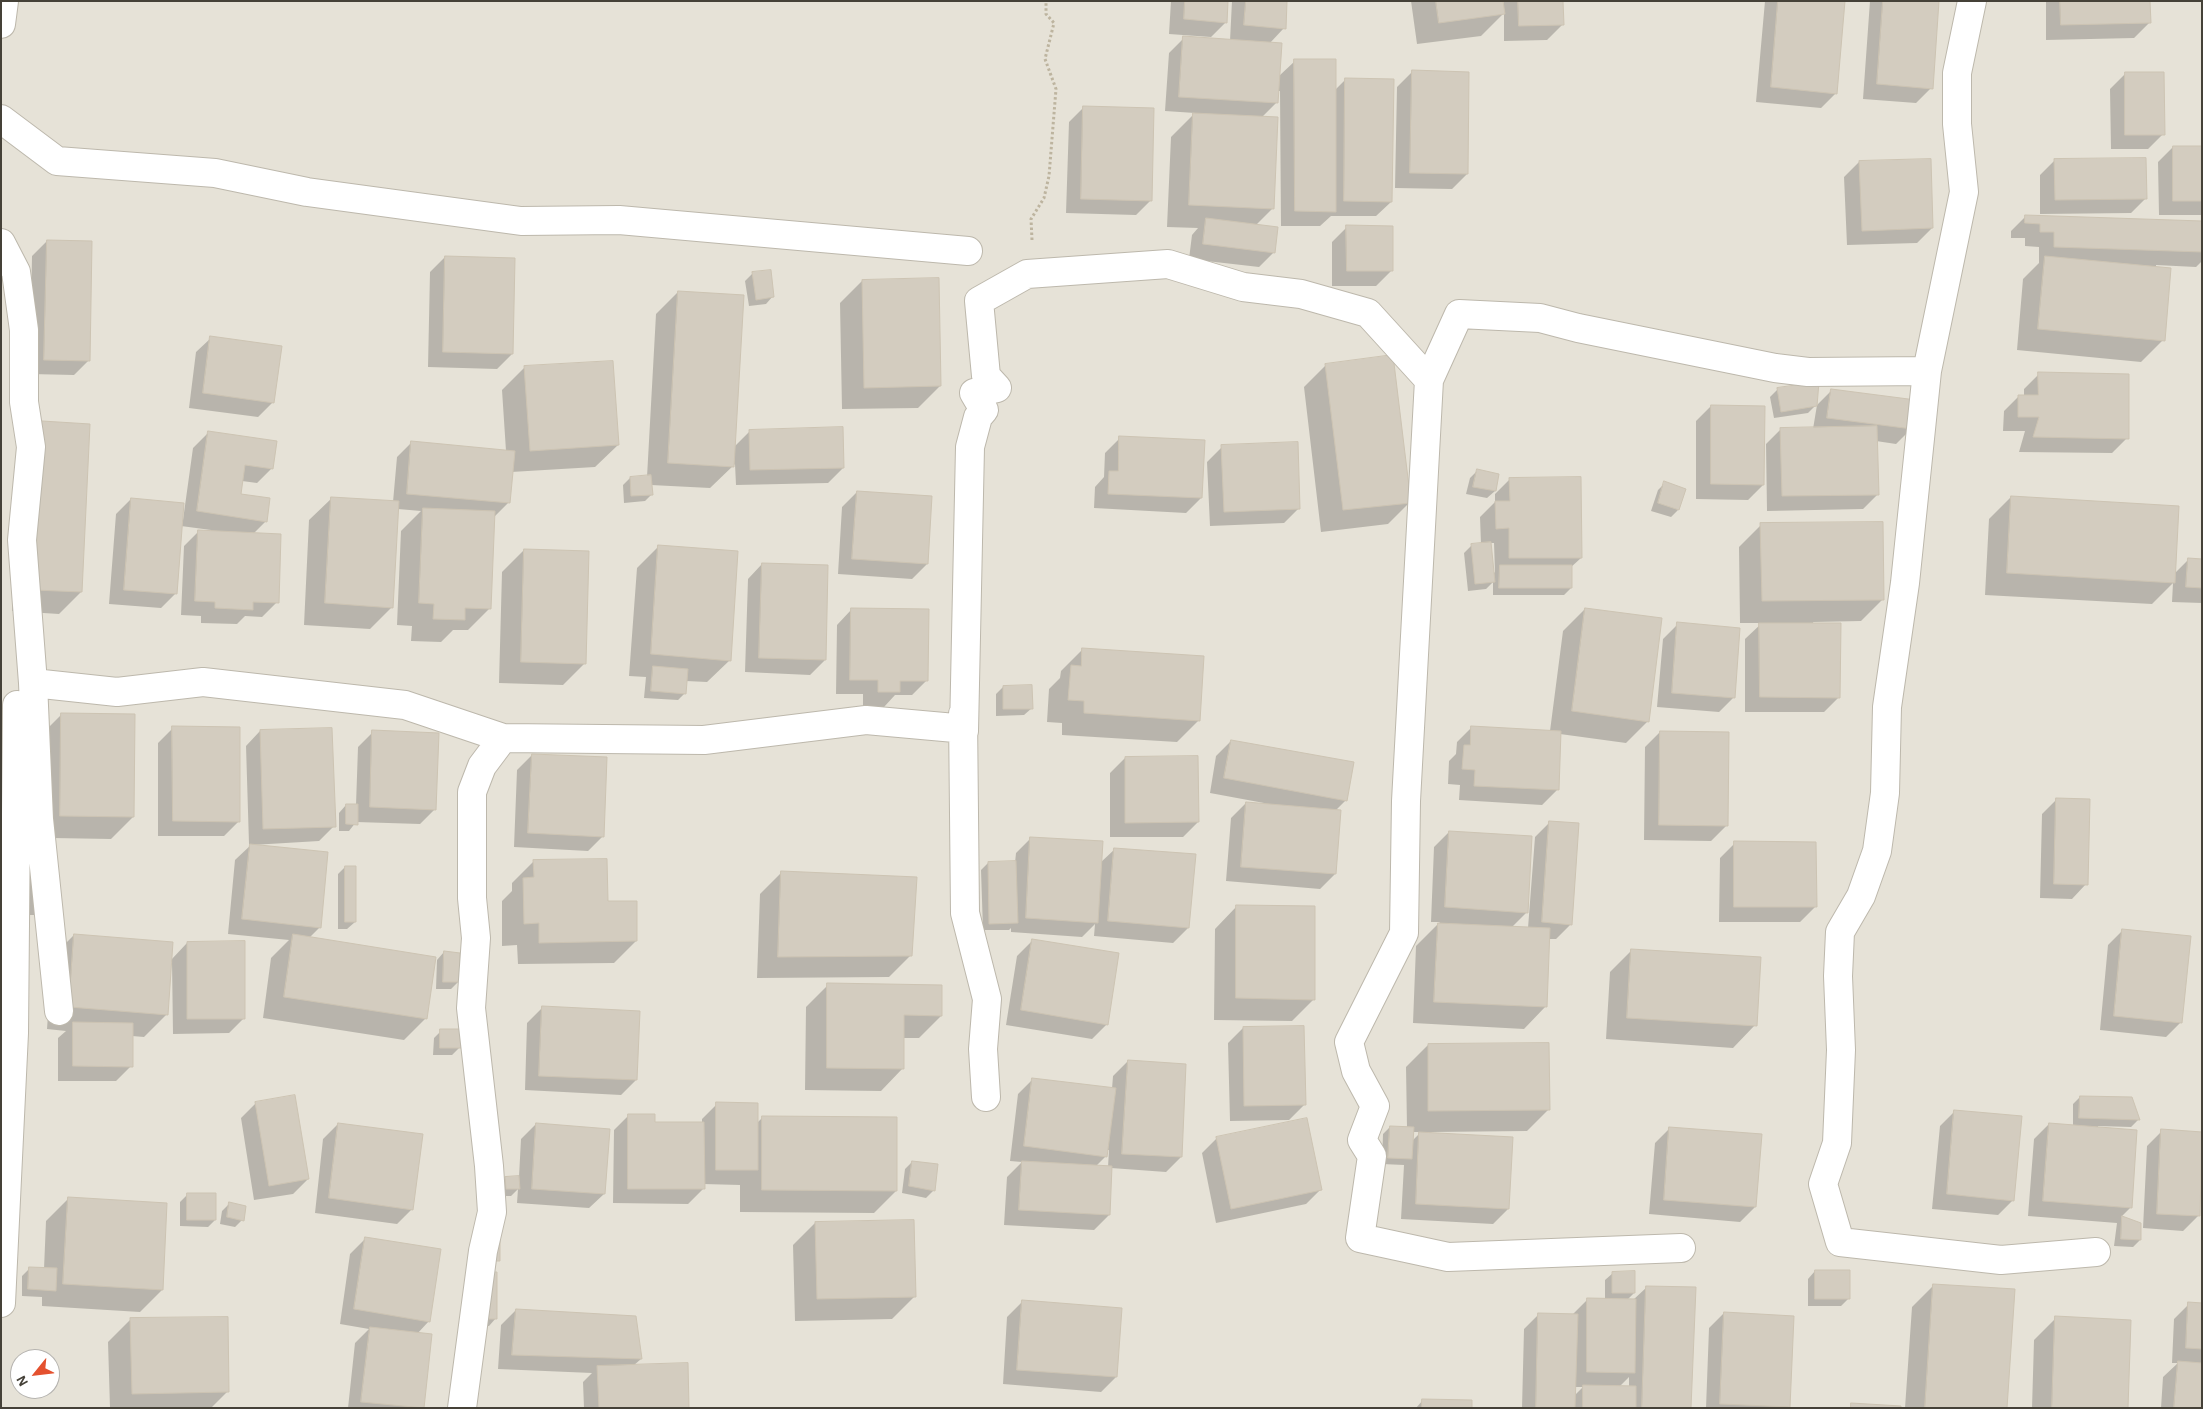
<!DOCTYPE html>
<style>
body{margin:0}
#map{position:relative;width:2203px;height:1409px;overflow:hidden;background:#f3f0e9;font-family:"Alegreya Sans",sans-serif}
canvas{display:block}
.frame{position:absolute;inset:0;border:2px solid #454138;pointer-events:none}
.north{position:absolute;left:10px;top:1349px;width:50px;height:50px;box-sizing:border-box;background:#fff;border:1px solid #b5b3af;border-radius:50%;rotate:241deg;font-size:14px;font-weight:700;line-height:20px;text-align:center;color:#454138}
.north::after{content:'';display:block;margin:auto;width:18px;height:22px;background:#e4512f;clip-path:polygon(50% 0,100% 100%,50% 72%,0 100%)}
</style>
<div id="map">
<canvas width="2203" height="1409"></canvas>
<div class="frame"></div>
<div class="north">N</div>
</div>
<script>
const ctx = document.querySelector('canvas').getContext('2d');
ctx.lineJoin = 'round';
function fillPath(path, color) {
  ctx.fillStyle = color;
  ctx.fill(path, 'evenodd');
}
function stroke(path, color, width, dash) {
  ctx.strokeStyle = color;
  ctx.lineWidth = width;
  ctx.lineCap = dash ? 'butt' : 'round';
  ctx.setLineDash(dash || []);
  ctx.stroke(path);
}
fillPath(new Path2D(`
 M1,1h2201v1407h-2201zM20,1359h30v30h-30z`), '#e6e2d7');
fillPath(new Path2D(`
 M1171,1h56l-1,21 -15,15 -42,-3z
 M1232,1h54l-2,27 -15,16 10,32 16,-15 40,29 11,-11 45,123 -15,14h-45l-11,10h-39l-1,-135h-2l-1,11 -15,15 11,91 -17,17 18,27 -15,15 -70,-8 3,-24 6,-7 -31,-1 4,-90 24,-24 -30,-2 4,-58 15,-15 46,3z
 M1411,1h91v5l2,-5h58v24l-15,15 -43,1v-28l-23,23 -64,8z
 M1765,1h79l-8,92 -15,15 -65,-6z
 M1870,1h68l-7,87 -15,15 -53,-4z
 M2046,1h103v22l-15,15 -88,2z
 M1412,72l55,102 -15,15 -57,-1 2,-101z
 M2125,74l38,60 -15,15h-37l-1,-60z
 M1084,107l67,93 -15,15 -70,-2 3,-91z
 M2173,147h29v68h-43l-1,-53z
 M2055,160l91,38 -15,15 -91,1v-39z
 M1859,162l73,66 -15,15 -70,2 -3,-68z
 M2026,216l176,6v39l-6,6 -40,-2 7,75 -22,22 -124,-12 6,-71 16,-16v-16l-14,-1v-8h-14v-7z
 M1347,227l44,44 -15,15h-44v-44z
 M47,241l42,119 -15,15 -44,-1 2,-118z
 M445,257l67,97 -15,15 -69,-2 2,-95z
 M752,274l21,22 -7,8 -17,2 -4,-25z
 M862,281l78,105 -22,22 -76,1 -2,-106z
 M678,292l56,155 15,-15 94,36 -15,15 -92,2 -1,-21 -25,24 -59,-3 1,9 -7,7 -21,2 -1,-18 7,-7 17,-1 9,-163z
 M211,338l62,64 -15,15 -69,-9 7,-56z
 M1326,365l84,137 -22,22 -67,8 -17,-145z
 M524,368l94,77 -23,22 -84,5 -3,31 -15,15 -3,90 -22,22h-15l-12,12 -30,-1 1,-15 -15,-1 4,-94 20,-20 -23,-2 -6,98 -22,22 -66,-4 5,-105 23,-22 61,4 4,-45 15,-15 94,9 -4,-61z
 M2039,374l88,64 -15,15 -93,-1 6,-21h-22l1,-20 15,-15h5v-7z
 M1778,389l38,16 -8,8 -34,5 -4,-21z
 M1832,390l79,39 -15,15 -20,-3 2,53 -15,15 -96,2 -1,-67 15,-15h32l4,-24z
 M1711,406l52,79 -15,15 -52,-1v-78z
 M42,423l39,169 -22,22 -47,-3 8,-166z
 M208,433l64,35 -15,15 -15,-2 -2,14 26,26 -13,13 24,68 -15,15 -17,-1 -8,8 -36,-1v-7l-20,-1 3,-69 15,-15 12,1v-2l-30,-4 -5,67 -15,15 -52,-4 7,-90 15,-15 52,21 10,-72z
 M1120,438l81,60 -15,15 -92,-5 1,-21 9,-10 1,-24z
 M1222,447l77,61 -15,15 -74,3 -3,-64z
 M1477,471l18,20 -8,7 -21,-4 4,-16z
 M1510,479l71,79 -11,10 1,20 -7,7h-71v-13l-7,7 -18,2 -4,-38 7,-7 10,-2 -1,-27 15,-15v-8zM1490,543h4l1,29 -2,2z
 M1665,483l19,6 -6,21 -7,7 -20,-6 7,-21z
 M857,492l70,72 -15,15 -74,-5 4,-67z
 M2011,497l164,76 13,-13h14v43l-30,-1 1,-19 -21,21 -167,-9 4,-76z
 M1761,525l122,74 -22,22 -48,1 26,75 -15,15h-79v-73l17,-16h-22l-1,-76z
 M659,546l71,114 -23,22 -21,-1 -1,12 -7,7 -34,-2 2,-21 -17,-1 8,-108z
 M524,550l61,113 -22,22 -64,-2 3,-111z
 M762,564l63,96 -15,15 -65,-3 3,-93z
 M1585,609l63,112 -22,22 -66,-9 -3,56 -15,15 -83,-5 1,-15 -12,-1 1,-23 7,-7 1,-12 15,-15 78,4 13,-100z
 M851,610l76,70 -15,15h-17l-11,12 -21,-1v-12h-27l1,-69z
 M1678,624l56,73 -15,15 -62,-5 6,-68z
 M1083,649l116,71 -22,22 -115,-7v-12l-15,-1 2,-33 11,-11 1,-7z
 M1003,687l29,21 -8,7 -28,1v-22z
 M62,714l71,103 -22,22 -59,-1 -14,77h-19l21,-179z
 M173,728l66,93 -15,15h-66v-93z
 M260,731l74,95 -15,15 -67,4 68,82 -11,11 117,80 -22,22 -141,-22 8,-60 18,-18 -61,-6 7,-74 17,-16h-3l-3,-98z
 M373,732l62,77 -15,15 -64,-2 -7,9h-10v-18l7,-8h10l2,-58z
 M1660,732l66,94 -15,15 -67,-1 1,-93z
 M1231,741l115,59 -11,11v63l-15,15 -94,-8 5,-63 15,-15 18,2v-2l-54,-10 6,-37z
 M532,755l71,81 -15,15 -74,-4 3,-77z
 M1125,758l73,64 -15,15h-73v-64z
 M2057,799l29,85 -14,15 -32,-1 2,-84z
 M1550,822l21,102 -15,15h-7l-3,67 -22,23 -111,-6 3,-77 24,-24h-9l3,-75 15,-15 78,80 -16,16h17l7,-91z
 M1031,838l69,25 15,-14 73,79 -15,15 -79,-7 1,-12 -13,13 -71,-5v-4l-2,2h-26l-2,-60 7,-7h27l1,-10z
 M1735,843l80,64 -15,15h-81l1,-64z
 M534,861l72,41 30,39 -22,22 -96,1 -1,-19 -15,1v-45l10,-10v-8z
 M345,867l10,55 -8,7h-9v-55z
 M782,872l129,83 -22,22 -132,1 3,-84z
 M1237,906l77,93 -22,22 -78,-1 1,-91z
 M2123,930l58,92 -15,15 -66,-7 8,-85z
 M74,935l97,25 16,-17 57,75 -15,15 -56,1 -1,-72h-2l-4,53 -22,22 -12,-1 -1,30 -15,15h-58v-43l8,-7 -19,-2 5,-72z
 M1032,941l75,83 -15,15 -86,-14 11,-69z
 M1632,950l123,75 -22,23 -127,-9 4,-67z
 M444,952l14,30 -7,7h-15l1,-29z
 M828,985l113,31 -22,22h-16v30l-22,23 -76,-1 1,-83z
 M542,1008l94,72 -15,15 -96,-5 2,-67z
 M1243,1028l61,77 -15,15 -59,1 -2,-78z
 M441,1031l18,17 -7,7h-19l1,-17z
 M1428,1045l121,64 -22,22 -96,1 77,77 -15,15 -92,-5 3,-54 -22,-1 1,-30 7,-7 17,1 -1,-61zM1412,1132h9l-9,9z
 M1128,1061l53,96 -15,15 -55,-4 -2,47 -15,15 -90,-5 3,-48 15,-15 -12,-1 8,-67 15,-15 79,10 1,-13zM1107,1150h2l-1,17 -12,-1 10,-10z
 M2080,1097l58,23 -7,7 -33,-1v2l38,3 -6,77 -9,9 19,7v16l-7,7 -19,-1 3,-23 -89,-7 6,-77 15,-15 24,2v-22z
 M256,1103l52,76 -15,15 -39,6 -13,-82z
 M717,1104l40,19 5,-5 134,73 -22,22 -134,-1v-27l-37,-1v5l-15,15 -75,-1 1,-73 15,-15 25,8h48v-4z
 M1955,1111l58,89 -15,15 -66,-6 8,-83z
 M338,1124l74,85 -15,15 -82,-11 8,-74z
 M536,1124l68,70 -15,14 -72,-5 1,-14 -7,7h-12v-11l7,-7 13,-1 2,-38z
 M1670,1128l85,79 -15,15 -91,-8 6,-71z
 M2162,1131l40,2 -4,83 -15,15 -40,-3 4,-82z
 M1217,1138l104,51 -15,15 -90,19 -14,-70z
 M912,1162l22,28 -8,8 -24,-5 3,-24z
 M187,1195l28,25 -7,7 -28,-1v-24z
 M68,1199l94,91 -22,22 -98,-6v-9l-20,-1v-20l7,-7h15l2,-48z
 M229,1204l13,16 -7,7 -15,-3 2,-13z
 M815,1223l99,74 -22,22 -97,2 -2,-76z
 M365,1239l64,82 -12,13 6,74h-75l7,-65 14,-14 -29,-5 10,-70z
 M1815,1271l33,28 -7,7h-33v-27z
 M1613,1273l21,20 -7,7h6l14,-13 43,121h-168l2,-79 15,-15 33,1 15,-15h18v-20zM1629,1377v10h-10zM1575,1387h8l-8,8z
 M475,1280l21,38 -7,8h-14z
 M1934,1285l71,123h-100l7,-101z
 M1022,1302l94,75 -15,15 -98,-8 4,-67z
 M2189,1304h13v104h-41l2,-31 15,-14h-6l2,-44z
 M516,1310l125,49 -8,7 55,42h-104l-1,-26 9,-9 -94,-4 3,-44z
 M1724,1313l69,4 -5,91h-82l3,-80z
 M2056,1318l71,90h-95l2,-68z
 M130,1320l98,71 -17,17h-101l-2,-66z
 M1423,1400l48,8h-55z`), '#0003');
const building = new Path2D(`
 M1185,1h43l-1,22 -43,-4z
 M1246,1h41l-1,28 -42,-4z
 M1436,1h67l2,13 -66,9z
 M1518,1h45l1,24 -45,1z
 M1778,1h67l-8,93 -66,-7z
 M1883,1h56l-6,88 -56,-5z
 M2060,1h90l1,22 -90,2z
 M1183,36l99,7 -4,60 -99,-6z
 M1294,59h42v153l-41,-1z
 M1412,70l57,2 -1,102 -58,-1z
 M2125,72h39l1,63h-40z
 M1345,78l49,1 -2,123 -48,-1z
 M1083,106l71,2 -2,93 -71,-2z
 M1193,113l85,4 -4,92 -85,-4z
 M2173,146h29v55h-29z
 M2146,158l1,41 -92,1 -1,-41z
 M1931,159l2,69 -71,3 -3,-70z
 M2025,215l177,6v31l-148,-5v-15h-14v-8l-15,-1z
 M1206,218l72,9 -3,26 -72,-9z
 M1346,225l47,1v45h-46z
 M47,240l45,1 -2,120 -46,-1z
 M445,256l70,2 -2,96 -70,-2z
 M2045,256l126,12 -6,73 -127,-12z
 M771,270l3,27 -18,3 -4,-28z
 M939,278l2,108 -77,2 -2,-108z
 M678,291l66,4 -10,172 -66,-4z
 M210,336l72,10 -8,57 -71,-10z
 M1393,355l18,148 -68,7 -18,-146z
 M613,361l6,84 -89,6 -6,-85z
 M2038,372l91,2v65l-96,-2 6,-20h-21v-22h20z
 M1819,382l-2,24 -36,6 -4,-24z
 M1831,389l85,11 -4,29 -85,-11z
 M1711,405l54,1 -1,79 -53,-1z
 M42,421l48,3 -8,168 -48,-2z
 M1877,426l2,69 -97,1 -2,-68z
 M843,427l1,41 -94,2 -1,-40z
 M208,431l69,10 -4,28 -28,-4 -4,29 29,4 -3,24 -70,-11z
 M1119,436l86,4 -3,58 -94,-4 1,-23h9z
 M411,441l104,10 -5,52 -103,-9z
 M1298,442l2,67 -76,3 -3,-67z
 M1477,469l22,5 -3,17 -23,-4z
 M651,475l2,20 -22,1 -1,-19z
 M1581,477l1,81h-73v-30l-13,1 -1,-28h15l-1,-23z
 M1664,481l22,8 -7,21 -21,-7z
 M857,491l75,5 -4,68 -76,-5z
 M2011,496l168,10 -4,77 -168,-10z
 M331,497l68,4 -6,107 -68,-5z
 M131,498l53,5 -7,91 -53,-4z
 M423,508l72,3 -4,98 -26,-1v12l-32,-1 1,-15 -15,-1z
 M1883,522l1,78 -122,1 -2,-78z
 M198,530l83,4 -2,69 -26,-1v8l-38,-2v-6l-20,-1z
 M1491,542l4,40 -20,2 -4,-40z
 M658,545l80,6 -7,110 -80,-7z
 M524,549l65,2 -3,113 -65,-2z
 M2188,558l14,1v29l-16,-1z
 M762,563l66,2 -2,95 -67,-2z
 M1500,565h72v23h-73z
 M851,608l78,1 -1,72h-28v11h-22v-12h-28z
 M1585,608l77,10 -13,104 -77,-11z
 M1677,622l63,6 -5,70 -63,-5z
 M1759,623h82l-1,75 -80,-1z
 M1082,648l122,8 -4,65 -116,-8v-12l-16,-1 3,-35 10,1z
 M653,666l35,3 -2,25 -35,-3z
 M1032,685l1,24h-30v-23z
 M61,713l74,1 -1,103 -74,-1z
 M172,726l68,1v95l-67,-1z
 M1471,726l90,5 -2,59 -85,-4 1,-16 -13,-1 2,-24h6z
 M332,728l4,99 -73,2 -3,-99z
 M372,730l67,3 -3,77 -66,-3z
 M1660,731l69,1 -1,94 -69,-1z
 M1231,740l123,22 -7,39 -123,-23z
 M532,754l75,3 -3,80 -76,-4z
 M1198,756l1,66 -74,1v-66z
 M2056,798l34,1 -2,86 -34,-1z
 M1246,802l95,8 -5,64 -95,-7z
 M346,804h12v21l-12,-1z
 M1549,821l30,2 -7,102 -30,-3z
 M1449,831l83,5 -4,77 -83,-6z
 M1030,837l73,4 -5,82 -72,-5z
 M1734,841l82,1 1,65h-83z
 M250,844l78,8 -7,76 -79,-9z
 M1114,848l82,6 -7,74 -81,-7z
 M607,859l1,42h29v40l-98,2v-20l-15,1 -1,-46 11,-1 -1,-17z
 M1016,861l2,62 -29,1 -1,-62z
 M345,866h11v56h-11z
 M781,871l136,6 -5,79 -134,1z
 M1236,905l79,1v94l-79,-2z
 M1438,923l112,5 -3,79 -113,-5z
 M2122,929l69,7 -9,87 -68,-7z
 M74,934l99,8 -5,73 -99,-8z
 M293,934l143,23 -9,62 -143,-22z
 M1032,939l87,14 -11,72 -87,-15z
 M245,941v78h-58v-77z
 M1631,949l130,8 -4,69 -130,-8z
 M444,951l16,2v29h-17z
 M827,983l115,2v31l-38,-1v54l-77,-1z
 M542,1006l98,5 -3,69 -98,-4z
 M73,1022l60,1v44l-60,-1z
 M1304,1026l2,79 -62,1 -1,-79z
 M440,1029h21v19h-21z
 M1549,1043l1,67 -122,1v-67z
 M1128,1060l58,4 -4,93 -60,-3z
 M1032,1078l84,10 -9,69 -83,-11z
 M295,1095l14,84 -40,7 -14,-84z
 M2080,1096l52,1 8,23 -61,-2z
 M716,1102l42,1v67h-42z
 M1954,1110l68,6 -8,85 -67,-7z
 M628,1114h27v8h49l1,67h-77z
 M762,1116l135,1v74l-135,-1z
 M1307,1118l15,72 -91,19 -15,-72z
 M338,1123l85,11 -10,76 -84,-12z
 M536,1123l74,6 -5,65 -73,-5z
 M2049,1123l88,7 -5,78 -89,-7z
 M1390,1126l24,1 -2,32 -24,-1z
 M1669,1127l93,7 -6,73 -92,-7z
 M2161,1129l41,3 -2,84 -43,-2z
 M1419,1132l94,5 -4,72 -93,-5z
 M912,1161l26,3 -3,27 -26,-5z
 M1022,1161l90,5 -2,49 -91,-5z
 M519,1176l1,13h-14l-1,-12z
 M187,1193h29v27h-29z
 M68,1197l99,6 -4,87 -100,-6z
 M229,1202l17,4 -2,15 -17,-4z
 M2122,1216l19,7v17l-20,-1z
 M914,1220l2,77 -99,2 -2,-77z
 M365,1237l76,12 -11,73 -76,-13z
 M500,1238v23h-9z
 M29,1267l28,1 -1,23 -28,-2z
 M1815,1270h35v29h-35z
 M1635,1271v22h-23v-21z
 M481,1272h16v47h-15z
 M1933,1284l82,5 -8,119h-82z
 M1646,1286l50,1 -5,121h-49z
 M1587,1298l49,1 -1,74 -48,-1z
 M1022,1300l100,8 -5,69 -100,-7z
 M2188,1302l14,1v46l-16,-1z
 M516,1309l120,7 6,43 -130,-4z
 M1724,1312l70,4 -4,91 -70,-3z
 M1538,1313l40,1 -3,94h-39z
 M2055,1316l76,4 -3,88h-76z
 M228,1317l1,75 -97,2 -2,-76z
 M370,1327l62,7 -8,74 -63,-6z
 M2178,1361l24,2v45h-28z
 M688,1363l1,45h-90l-2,-42z
 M1583,1385l53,1v22h-53z
 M1422,1399l50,1v8h-50z
 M1851,1403l50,3v2h-50z`);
fillPath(building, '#d3ccbf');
stroke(building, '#cdc4b3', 1);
const minor = new Path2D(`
 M1972,1l-15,72v51l7,68 -37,179 -22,212 -18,124 -2,86 -8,58 -16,45 -21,36 -2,44 3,74 -4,93 -14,41 17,58 161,18 95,-8
 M1,24l3,-23
 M1,119l56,42 158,12 92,19 214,29 98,-1 349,31
 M1,243l15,29 8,58v72l7,45 -9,93 11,143 6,136 20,192
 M1429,380l-23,421 -2,132 -55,109 7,29 19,35 -13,34 10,16 -12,82 88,19 233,-9
 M33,683l84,9 86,-10 202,23 98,33 201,2 162,-20 89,8 9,3
 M963,717v-3l2,199 22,86 -4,50 3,48
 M964,731l6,-284 8,-30 6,-7 -10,-17 23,-5 -11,-12 -7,-75 48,-27 141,-10 75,23 58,7 67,19 61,67 30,-66 81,4 38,10 197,40 33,4 119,-1
 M1,1303l13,-270 3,-328
 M462,1408l21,-157 9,-39 -3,-46 -18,-158 5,-70 -4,-40v-106l10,-26 21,-28`);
stroke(minor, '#bdb8ac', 30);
stroke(new Path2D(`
 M1032,240l-1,-21 13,-21 5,-22 7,-87 -11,-30 9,-36 -8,-9v-13`), '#bdb49f', 3, [2.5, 2.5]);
stroke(minor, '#fff', 28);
</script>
